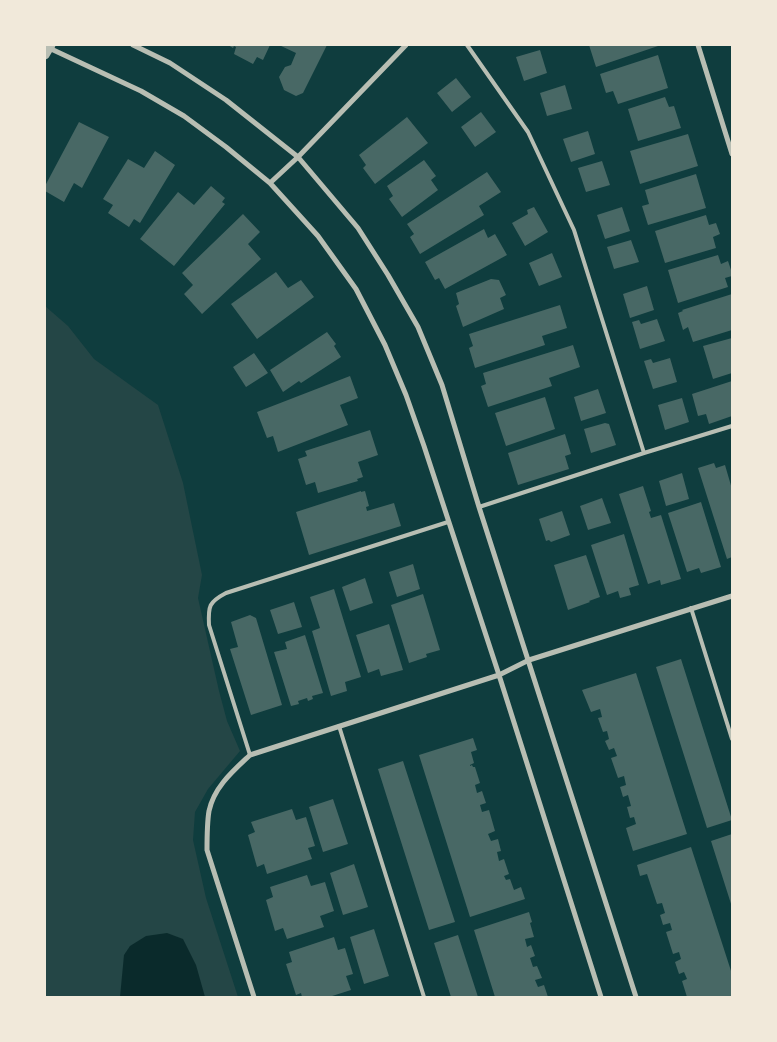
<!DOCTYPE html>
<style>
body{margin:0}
#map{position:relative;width:777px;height:1042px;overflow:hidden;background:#0f3d3e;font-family:"DM Sans",sans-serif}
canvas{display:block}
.frame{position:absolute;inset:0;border:46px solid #f1e9da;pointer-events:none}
</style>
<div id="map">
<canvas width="777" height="1042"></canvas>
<div class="frame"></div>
</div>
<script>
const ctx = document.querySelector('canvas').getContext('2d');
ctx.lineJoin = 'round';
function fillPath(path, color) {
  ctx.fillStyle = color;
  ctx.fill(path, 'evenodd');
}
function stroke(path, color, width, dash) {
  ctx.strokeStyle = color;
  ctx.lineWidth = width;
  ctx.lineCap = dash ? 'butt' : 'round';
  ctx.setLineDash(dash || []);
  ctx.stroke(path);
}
fillPath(new Path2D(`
 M45,306l23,20 26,33 64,46 25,78 19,92 -4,23 21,93 8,30 13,30 -32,38 -13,23 -2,28 13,58 32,99h-193z`), '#244646');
fillPath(new Path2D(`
 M167,933l16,6 13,26 9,32h-85l4,-42 6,-9 16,-10z`), '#0a2a2b');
fillPath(new Path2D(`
 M228,45h42l-7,15 -6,-3 -4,7 -19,-10 2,-7 -2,-1 -1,2z
 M279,45h48l-24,48 -7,3 -12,-6 -5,-13 6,-10 6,-2 5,-12z
 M589,45h72l-65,22z
 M540,50l7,23 -23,8 -8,-24z
 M658,55l10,33 -50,16 -5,-13 -7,2 -6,-19z
 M456,78l15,19 -19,15 -15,-19z
 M565,85l7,24 -25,7 -7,-23z
 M665,97l4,10 5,-1 7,22 -43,13 -10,-32z
 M481,112l15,20 -21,15 -14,-20z
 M407,117l21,26 -53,41 -12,-16 3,-3 -7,-10z
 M79,122l30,15 -27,51 -8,-5 -10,19 -19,-11v-5z
 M588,131l7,23 -24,8 -8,-23z
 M688,134l10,32 -58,18 -10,-33z
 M155,151l20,14 -35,58 -6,-4 -5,8 -21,-14 5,-8 -10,-6 25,-40 16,9z
 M424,160l12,16 -5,4 7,10 -36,27 -13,-18 4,-3 -6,-10z
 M602,161l8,24 -24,7 -8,-24z
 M487,172l14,20 -22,14 5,9 -64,39 -10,-17 4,-3 -7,-10z
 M696,174l10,34 -58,17 -6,-19 7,-2 -4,-14z
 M211,186l14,12 -3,4 3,2 -51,62 -34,-27 38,-47 16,13z
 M534,207l14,25 -23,14 -13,-23 16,-9 -1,-4z
 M622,207l8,24 -25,8 -8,-24z
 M243,214l17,18 -12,12 13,15 -59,55 -18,-20 9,-9 -11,-12z
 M706,215l3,10 7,-2 4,11 -7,3 3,11 -51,15 -10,-32z
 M484,229l4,9 7,-4 12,21 -62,34 -6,-11 -4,2 -10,-18z
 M631,240l8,22 -25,7 -7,-22z
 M552,253l10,24 -23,9 -10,-23z
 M718,255l3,9 7,-3 4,12v3l-7,2 3,9 -50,16 -10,-33z
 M276,272l12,16 13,-8 13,17 -57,42 -26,-35z
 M491,279l8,1 7,15 -6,3 4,11 -41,18 -7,-21 3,-2 -3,-11z
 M647,286l7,24 -24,8 -7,-24z
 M732,294v36l-39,12 -5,-15 -5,3 -5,-17 5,-2 -1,-1z
 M560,305l7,23 -25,8 3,9 -70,23 -6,-20 4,-2 -4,-12z
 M657,319l8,22 -25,8 -8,-27 7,-2 2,4z
 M327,332l9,12 -2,2 7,11 -40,26 -2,-2 -16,11 -13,-22z
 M732,338v35l-19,6 -10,-33z
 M573,345l7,22 -31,11 3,8 -64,21 -7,-21 5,-2 -3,-11z
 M254,353l14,20 -22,14 -13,-20z
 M670,358l7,24 -24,7 -9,-28 7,-2 2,4z
 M350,376l8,22 -18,7 8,20 -70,27 -5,-16 -6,2 -10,-26z
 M732,381v35l-23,8 -3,-10 -8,2 -6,-22z
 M598,389l8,24 -25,8 -7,-24z
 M545,397l10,32 -49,17 -11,-33z
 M682,398l7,24 -24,8 -7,-25z
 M605,423l4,1 7,21 -25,8 -7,-24z
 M370,430l8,25 -20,7 5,15 -6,2 1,2 -40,12 -3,-11 -9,3 -8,-26 9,-3 -2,-5z
 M565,434l6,20 -6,2 4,13 -51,16 -10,-32z
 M714,463l2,5 9,-3 7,24v68l-5,2 -29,-91z
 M682,473l7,26 -23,7 -7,-25z
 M643,486l8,25 -2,1 2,6 10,-3 20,64 -20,6 -1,-5 -12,4 -29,-90z
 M361,491v1l4,-1 4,15 -3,1 1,4 27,-8 7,23 -92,29 -13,-43z
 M602,498l9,25 -23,7 -8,-24z
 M701,502l20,65 -20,6 -2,-5 -12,4 -19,-59z
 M562,511l8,24 -19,7 -2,-2 -3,1 -7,-22z
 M624,534l15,51 -10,3 2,7 -11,3 -2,-7 -11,4 -16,-50z
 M586,555l14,42 -11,4 1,1 -22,8 -14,-45z
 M413,564l7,25 -23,8 -8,-25z
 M365,578l8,25 -23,8 -8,-24z
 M334,589l27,88 -16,5 2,9 -16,5 -19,-65 8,-3 -10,-31z
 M423,594l17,56 -14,4 1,3 -18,6 -18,-58z
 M294,602l8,25 -24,7 -8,-24z
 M250,615l6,3 26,87 -31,10 -21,-66 8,-2 -7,-25z
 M389,624l14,46 -22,6 -2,-7 -11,4 -12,-38z
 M305,635l18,58 -11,3 1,3 -5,2 -1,-3 -9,3 1,3 -8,2 -17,-54 13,-3 -2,-7z
 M681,659l51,161 -25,8 -51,-161z
 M636,673l51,161 -54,17 -7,-23 10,-4 -2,-7 -4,1 -3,-11 4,-1 -3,-11 -5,2 -3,-10 6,-2 -2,-9 -6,2 -7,-20 6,-2 -3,-8 -5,2 -4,-9 4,-2 -2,-8 -4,1 -5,-14 4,-1 -2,-8 -9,3 -9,-22z
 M473,738l4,12 -6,2 3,11 -4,2v1l2,-1 1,2h2l5,16 -5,2 2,8 5,-2 4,12 -6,2 2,7 7,-2 6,21 -7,3 3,7 7,-2 3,12 -4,1 2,9 5,-2 5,15 -5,2 2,4 4,-1 4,11 7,-3 4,12 -55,18 -51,-162z
 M403,761l52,161 -26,8 -51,-161z
 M333,799l15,45 -25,8 -14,-45z
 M292,809l4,11 10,-3 9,29 -7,2 4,11 -45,15 -3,-10 -7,3 -9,-32 7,-3 -4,-10z
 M732,834v73l-21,-66z
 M691,847l41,127v23h-45l-5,-16 5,-2 -3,-7 -5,2 -4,-12 6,-3 -2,-7 -6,2 -7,-22 6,-2 -2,-7 -7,2 -3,-10 5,-2 -3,-10 -5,1 -10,-30 -7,2 -3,-11z
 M354,864l14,43 -25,8 -13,-42z
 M307,875l4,11 14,-4 9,29 -14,5 4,11 -37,12 -4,-11 -8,3 -9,-31 7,-3 -3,-10z
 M529,912l3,10 -2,1 4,14 -9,2 2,8 4,-2 4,11 -5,2 3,9 4,-1 5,12 -7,2 3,7 6,-2 4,12h-53l-21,-67z
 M374,929l15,47 -25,8 -14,-47z
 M458,935l20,62h-27l-17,-54z
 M334,937l4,13 7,-2 8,26 -7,2 5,14 -22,7h-27l-1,-4 -5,2 -10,-31 6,-2 -3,-10z`), '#486865');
stroke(new Path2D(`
 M467,45l61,87 46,98 70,223
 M479,507l165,-54 88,-27
 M691,608l41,131
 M339,726l85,271
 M250,755l-41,-130c-1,-19 0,-23 17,-32l222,-71`), '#b8beb3', 4);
stroke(new Path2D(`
 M133,45l37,18 56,37 72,57 60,71 30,47 30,52 24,58 37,122 157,490
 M698,45l34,109
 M49,48l92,43 43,25 42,31 44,36 48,53 38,53 29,56 21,50 18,51 75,229 102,322
 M270,183l28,-26 108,-112
 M254,997l-47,-147c0,-13 0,-27 2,-39 5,-24 24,-40 41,-56l249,-80 30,-15 203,-64`), '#b8beb3', 5);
stroke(new Path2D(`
 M45,55l6,-10`), '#b8beb3', 9);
</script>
